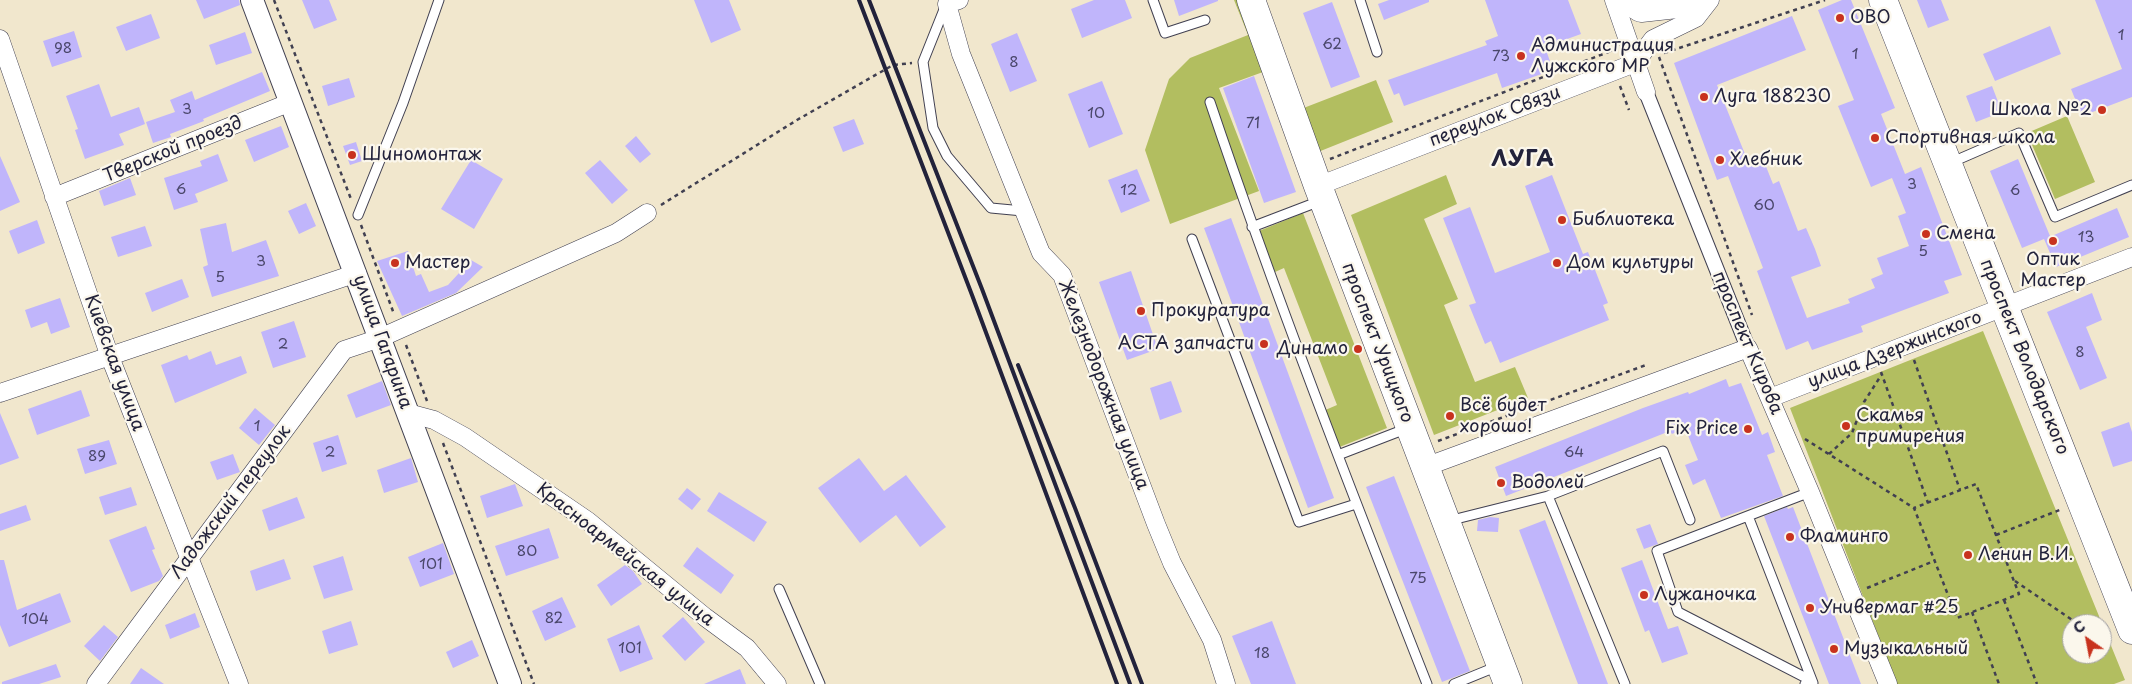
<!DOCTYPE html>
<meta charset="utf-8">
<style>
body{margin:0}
#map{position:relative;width:2132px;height:684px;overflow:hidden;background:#f1e7cd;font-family:"Playpen Sans",sans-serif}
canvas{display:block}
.north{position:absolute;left:2062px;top:614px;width:50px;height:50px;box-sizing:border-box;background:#fbf7ec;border:1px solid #a4a2a5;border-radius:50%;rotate:327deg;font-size:14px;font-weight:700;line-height:20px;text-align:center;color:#22223b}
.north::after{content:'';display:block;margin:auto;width:18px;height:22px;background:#c8321e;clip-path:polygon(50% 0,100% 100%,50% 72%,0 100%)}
</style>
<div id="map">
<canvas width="2132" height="684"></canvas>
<div class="north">С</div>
</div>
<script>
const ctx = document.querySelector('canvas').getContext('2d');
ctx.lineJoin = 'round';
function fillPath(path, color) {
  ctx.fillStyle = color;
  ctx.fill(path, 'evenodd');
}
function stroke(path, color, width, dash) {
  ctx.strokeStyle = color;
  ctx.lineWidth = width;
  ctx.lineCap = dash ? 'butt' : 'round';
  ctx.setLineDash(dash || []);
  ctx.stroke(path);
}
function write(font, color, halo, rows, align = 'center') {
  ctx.font = font + ' "Playpen Sans",sans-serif';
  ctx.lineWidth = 4.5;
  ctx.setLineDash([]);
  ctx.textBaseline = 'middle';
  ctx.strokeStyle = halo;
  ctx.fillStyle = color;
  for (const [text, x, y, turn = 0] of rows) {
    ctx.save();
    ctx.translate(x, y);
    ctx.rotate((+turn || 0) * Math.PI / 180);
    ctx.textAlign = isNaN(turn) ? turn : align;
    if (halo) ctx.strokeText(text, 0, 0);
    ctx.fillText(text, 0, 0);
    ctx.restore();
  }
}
fillPath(new Path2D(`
 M1234,0h17l70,190 -14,5 -44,-123 -44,16 40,103 -89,33 -25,-74 24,-71 21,-21 58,-23z
 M1376,80l17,42 -75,30 -17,-43z
 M2067,116l28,66 -40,17 -28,-66z
 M1446,175l11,29 -33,15 34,80 -14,6 31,77 40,-15 13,31 -94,37 -83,-220z
 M1303,213l84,215 -50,20 -14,-37 14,-6 -53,-137 -9,4 -16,-41z
 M1983,331l142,349 -11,4h-217l-107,-276zM2072,624h30v30h-30z`), '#b2be60');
fillPath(new Path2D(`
 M196,0h43l1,5 -36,14z
 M302,0h27l8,20 -23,9z
 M694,0h35l12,30 -30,13z
 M1094,0h31l7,18 -50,20 -11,-29z
 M1174,0h44v1l-39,15z
 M1389,0h40v2l-45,18 -6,-16z
 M1485,0h83l13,34 -36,13 8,23 -51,18 -5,-15 -93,33 -5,-13 -5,2 -6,-15 99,-35 -2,-4 13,-5z
 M1842,0h9l44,108 -14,6 24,60 16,-7 41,108 -18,6 5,12 -88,33 2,6 -51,18 -4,-9 -22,9 -29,-79 6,-3 -35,-92 -11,4 -43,-117 118,-47 14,34 -89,35 30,74 14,-5 12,30 6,-3 19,50 8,-3 9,21 6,17 -30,11 16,41 43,-15 -2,-4 27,-11 -4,-9 12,-5 -6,-16 32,-12 -11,-30 8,-3 -14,-35 -21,9 -33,-81 16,-6 -36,-90z
 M1917,0h24l8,20 -21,8z
 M2095,0h37v97l-50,19 -11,-27 51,-20z
 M1332,2l28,75 -29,11 -28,-75z
 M151,14l9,24 -34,13 -10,-24z
 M2050,26l11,28 -66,27 -12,-27z
 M74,31l8,26 -30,10 -9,-26z
 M245,32l7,21 -36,12 -7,-20z
 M1017,33l20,48 -27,11 -19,-48z
 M262,72l8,19 -67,28 1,2 -34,13 1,3 -18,6 -7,-21 29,-10 -5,-12 22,-9 3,9z
 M1254,76l42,116 -32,11 -41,-115z
 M349,78l6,19 -27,9 -6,-20z
 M1102,81l21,53 -34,14 -21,-54z
 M99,84l12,33 28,-10 6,17 -26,10 5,11 -39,14 -10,-29 3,-1 -12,-33z
 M1992,86l10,26 -26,10 -10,-26z
 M854,119l10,25 -21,8 -10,-25z
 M281,126l8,21 -35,15 -9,-22z
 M636,136l15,18 -11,9 -15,-17z
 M356,142l6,19 -12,4 -7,-19z
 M218,154l10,27 -33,13 3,8 -24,8 -10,-32 38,-12 -2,-5z
 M0,156l20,46 -20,9z
 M2018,159l32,77 -3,2 70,-30 12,29 -73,30 -12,-28 -22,9 -32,-77z
 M471,160l32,19 -29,50 -33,-20z
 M600,160l28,30 -16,14 -27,-31z
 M1137,169l13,32 -29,12 -13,-33z
 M1552,175l31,79 5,-2 20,51 -5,2 6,15 -109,43 -9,-22 -6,3 -16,-39 7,-2 -33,-85 27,-11 25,66 55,-21 -25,-66z
 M130,178l6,17 -32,11 -5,-15z
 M306,203l10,23 -17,8 -11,-23z
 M1231,218l103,280 -26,10 -104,-280z
 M37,220l8,23 -27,11 -9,-23z
 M226,223l6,29 34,-12 13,36 -67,21 -9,-30 5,-2 -8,-36z
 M145,226l7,20 -34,11 -7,-20z
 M408,251l8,25 5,-2 8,18 19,-7 23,-25 12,7 -27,26 -54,23 -25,-55z
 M1131,271l27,78 -31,11 -28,-78z
 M182,279l7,18 -37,15 -7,-19z
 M2092,293l10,27 -16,7 21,51 -27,12 -33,-78z
 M60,298l10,29 -19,7 -4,-12 -16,6 -6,-18z
 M294,321l12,36 -33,11 -12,-36z
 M211,351l5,14 25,-9 6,17 -72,30 -14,-38 26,-10 2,5z
 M1726,379l3,8 12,-4 21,52 6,-3 7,20 -8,3 16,41 -62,22 -16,-39 -12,6 -8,-20 13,-5 -13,-32 -13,6 -2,-3 -164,65 -11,-29 148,-59 45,-16 1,2z
 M382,381l9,24 -35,13 -9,-23z
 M1171,381l11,31 -22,8 -10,-32z
 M81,390l9,26 -53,19 -9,-26z
 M255,408l20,17 -16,20 -20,-17z
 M0,413l19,45 -19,7z
 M2129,422l3,10v29l-19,6 -12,-35z
 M338,435l9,29 -25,8 -9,-29z
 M109,440l8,24 -32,10 -8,-25z
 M233,454l7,18 -23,8 -7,-18z
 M411,458l7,24 -34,11 -7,-23z
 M859,458l25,33 22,-16 40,52 -26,20 -24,-32 -36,28 -42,-55z
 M1394,476l76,195 -28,11 -76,-195z
 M515,484l8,22 -36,12 -7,-22z
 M131,487l6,18 -32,10 -6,-18z
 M687,488l14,11 -9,11 -14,-11z
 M719,492l48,30 -13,20 -47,-31z
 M297,497l8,21 -36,13 -7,-21z
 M26,505l5,15 -31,11v-17z
 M1787,507l1,2 5,-2 68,177h-32l-65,-168z
 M1490,517l9,1 -1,14 -21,-1 1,-11z
 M1545,520l63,164h-30l-59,-154z
 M1650,524l8,20 -14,5 -8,-20z
 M146,526l9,23 -3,1 11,26 -4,5 -28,11 -22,-52z
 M549,528l10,30 -53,18 -11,-30z
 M443,543l11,31 -34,13 -12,-30z
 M697,547l37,28 -13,19 -38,-28z
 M343,556l10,34 -29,9 -11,-33z
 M284,559l7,20 -35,12 -6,-20z
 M0,560h4l13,50 43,-17 11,29 -62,25 -9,-22z
 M1642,560l26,69 10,-3 10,28 -26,9 -13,-33 -4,2 -24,-64z
 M625,565l8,6 9,13 -31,22 -14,-21z
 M562,597l14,30 -31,14 -13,-30z
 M195,613l5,14 -30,12 -5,-14z
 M683,617l22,25 -20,19 -23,-25z
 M351,621l7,24 -29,9 -7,-23z
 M1272,621l24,63h-45l-19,-48z
 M104,625l14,12 -18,24 -16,-15z
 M639,625l14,34 -33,13 -13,-33z
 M472,640l7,16 -26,12 -7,-16z
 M56,664l5,13 -22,7h-37v-2z
 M141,668l23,16h-34z
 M740,669l6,15h-42z`), '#c0b5fb');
const service = new Path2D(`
 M1153,0l12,33 40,-13
 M1360,0l17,52
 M945,7l-22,55 10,66 14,28 44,52 32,3
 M1210,102c66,196 141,389 217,582
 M1950,163l69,-30 36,84 77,-32
 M358,215l45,-112 36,-103
 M1252,227l68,-26
 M1192,239l107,283 57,-18
 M1338,455l70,-27
 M1548,496l77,188
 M1748,516l65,167
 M1448,521l100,-25 115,-45 27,69
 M779,589l41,95
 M1454,684l44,-18
 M1805,684l7,-3 -134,-69 -21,-61 153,-59`);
const pedestrian = new Path2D(`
 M1646,92l102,256`);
const minor = new Path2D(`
 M959,0l-12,4 14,50 80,199 21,22 94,249 16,39 40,77 14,44
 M1614,0l32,92
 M0,39l110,318 129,327
 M1318,186l317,-123 18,-24 43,-21 14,-18
 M54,197l237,-95
 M0,393l357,-120
 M1770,398l362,-141
 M408,413l26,7 31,17 123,84 117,96 42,31 30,36
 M1425,467l323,-119 62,144 78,192
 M96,684l248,-334 36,-12 236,-105 31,-20`);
const tertiary = new Path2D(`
 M252,0c87,228 173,456 258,684`);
const primary = new Path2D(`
 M1251,0l67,186 190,498
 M1628,0l13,8 36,-4 17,-4
 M1883,0l249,630`);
stroke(service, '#414051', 11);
stroke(pedestrian, '#414051', 16);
stroke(minor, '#414051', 19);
stroke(tertiary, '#414051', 24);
stroke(primary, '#414051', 29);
stroke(new Path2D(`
 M274,0l77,199
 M1609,40l2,12
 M1664,53l161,-53
 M1659,57l93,258
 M1620,86l9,24
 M1330,159l281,-108
 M661,205l136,-85 96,-55 19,-2
 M361,225l33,89
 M406,345l21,56
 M1914,360l46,130
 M1881,372l47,131
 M1805,439l109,69 43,110 62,-24 -43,-110 -62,24
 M1438,441l208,-76
 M443,443l91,241
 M1829,454l23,-21 12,-31 18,-28
 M1996,535l66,-26
 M2015,581l63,43
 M1867,588l67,-27
 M2004,600l33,84
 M1972,612l27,72
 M2102,641l4,2`), '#414051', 2.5, [4, 4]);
stroke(service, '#fff', 9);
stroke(pedestrian, '#fff', 14);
stroke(minor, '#fff', 18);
stroke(tertiary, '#fff', 22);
stroke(primary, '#fff', 28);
stroke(new Path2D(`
 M859,0l113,295 145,389
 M869,0l113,289 148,395
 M1018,365l57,143 67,176`), '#22223b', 4);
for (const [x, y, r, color] of [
 [1840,18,5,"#c8321e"],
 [1521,56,5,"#c8321e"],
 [1704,97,5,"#c8321e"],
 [2102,110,5,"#c8321e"],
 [1875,138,5,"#c8321e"],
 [352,155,5,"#c8321e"],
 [1720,160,5,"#c8321e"],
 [1562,220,5,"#c8321e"],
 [1926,234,5,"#c8321e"],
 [2053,241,5,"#c8321e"],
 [395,263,5,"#c8321e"],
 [1557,263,5,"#c8321e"],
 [1141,311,5,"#c8321e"],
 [1264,344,5,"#c8321e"],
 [1358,349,5,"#c8321e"],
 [1450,416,5,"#c8321e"],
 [1846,426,5,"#c8321e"],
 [1748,429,5,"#c8321e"],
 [1501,483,5,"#c8321e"],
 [1790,537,5,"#c8321e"],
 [1968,555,5,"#c8321e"],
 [1644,595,5,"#c8321e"],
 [1810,608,5,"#c8321e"],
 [1834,649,5,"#c8321e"]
]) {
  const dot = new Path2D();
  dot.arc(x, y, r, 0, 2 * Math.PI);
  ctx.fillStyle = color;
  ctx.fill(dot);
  stroke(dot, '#fbf7ec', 2);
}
write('15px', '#4a476b', null, [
 ["1",2121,36],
 ["62",1332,45],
 ["98",63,49],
 ["1",1855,55],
 ["73",1501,57],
 ["8",1014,63],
 ["3",187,110],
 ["10",1096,114],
 ["71",1253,124],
 ["3",1912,185],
 ["6",181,190],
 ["12",1129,191],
 ["6",2015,191],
 ["60",1764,206],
 ["13",2086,238],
 ["5",1923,252],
 ["3",261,262],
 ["5",220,278],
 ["2",283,345],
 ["8",2080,353],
 ["1",257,427],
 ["2",330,453],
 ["64",1574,453],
 ["89",97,457],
 ["80",527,552],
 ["101",431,565],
 ["75",1418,579],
 ["82",554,619],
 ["104",35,620],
 ["101",630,649],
 ["18",1262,654]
]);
write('18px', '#22223b', '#fbf7ec', [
 ["ОВО",1850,18],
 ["Администрация",1531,46],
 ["Лужского МР",1531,67],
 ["Луга 188230",1714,97],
 ["Школа №2",2092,110,"right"],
 ["Спортивная школа",1885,138],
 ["Шиномонтаж",362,155],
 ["Хлебник",1730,160],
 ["Библиотека",1572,220],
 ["Смена",1936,234],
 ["Оптик",2053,260,"center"],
 ["Мастер",2053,281,"center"],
 ["Мастер",405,263],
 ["Дом культуры",1567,263],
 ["Прокуратура",1151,311],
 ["АСТА запчасти",1254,344,"right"],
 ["Динамо",1348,349,"right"],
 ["Всё будет",1460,406],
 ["хорошо!",1460,427],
 ["Скамья",1856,416],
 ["примирения",1856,437],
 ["Fix Price",1738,429,"right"],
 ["Водолей",1511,483],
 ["Фламинго",1800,537],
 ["Ленин В.И.",1978,555],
 ["Лужаночка",1654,595],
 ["Универмаг #25",1820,608],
 ["Музыкальный",1844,649]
], 'left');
write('18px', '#22223b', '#fbf7ec', [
 ["переулок Связи",1495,117,-21],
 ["Тверской проезд",173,150,-22],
 ["улица Гагарина",382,342,70],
 ["проспект Урицкого",1377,343,69],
 ["проспект Кирова",1747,343,67],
 ["улица Дзержинского",1895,350,-21],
 ["проспект Володарского",2024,357,68],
 ["Киевская улица",114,363,70],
 ["Железнодорожная улица",1103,385,69],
 ["Ладожский переулок",231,502,-53],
 ["Красноармейская улица",625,555,38]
]);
ctx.letterSpacing = '1px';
write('bold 22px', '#22223b', '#fbf7ec', [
 ["ЛУГА",1523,160]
]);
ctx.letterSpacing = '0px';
</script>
